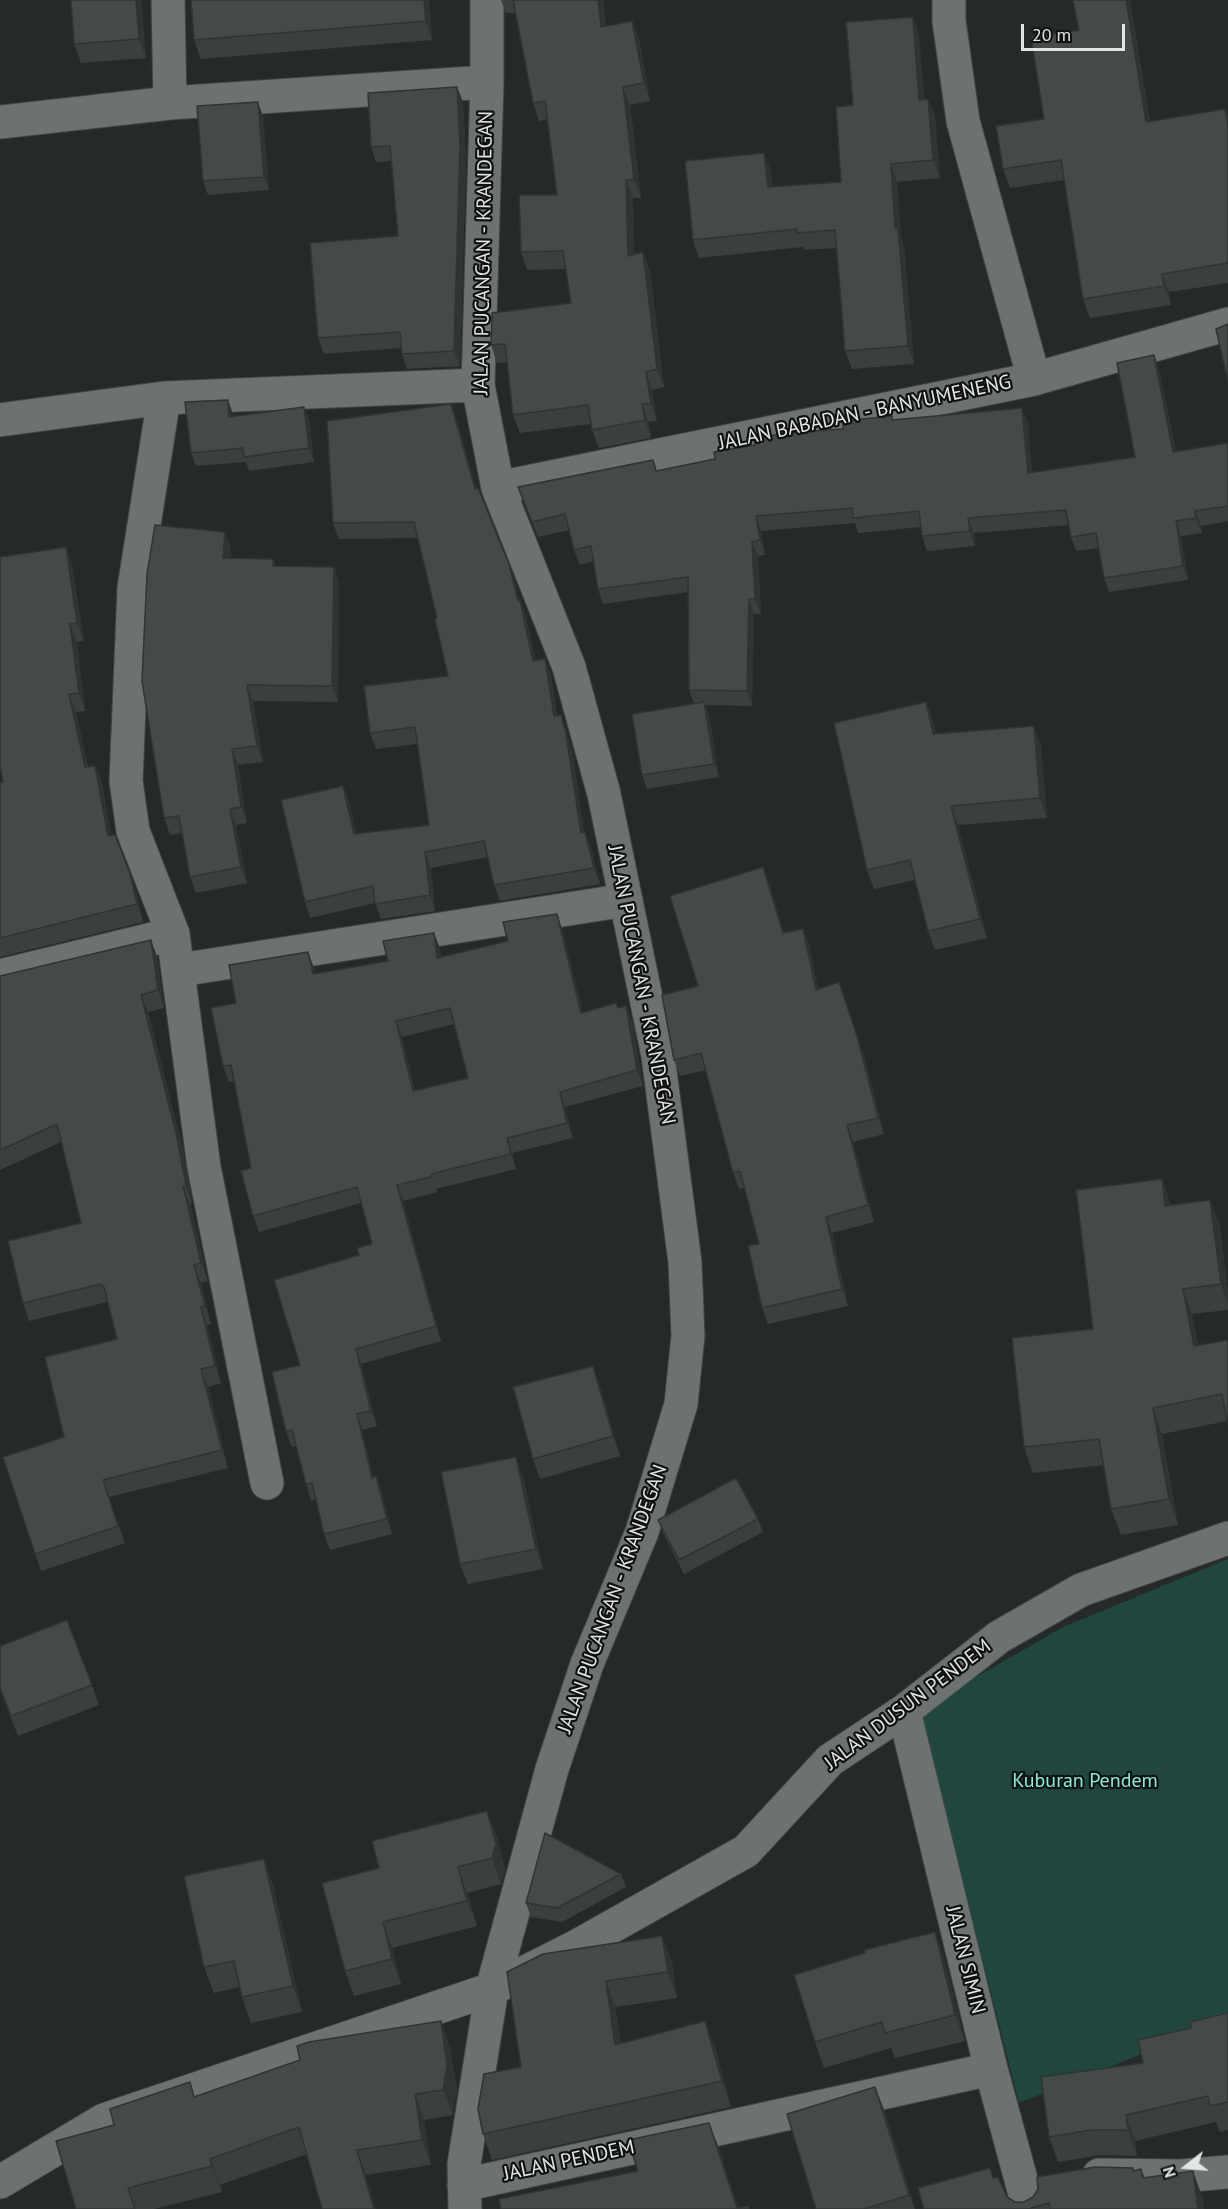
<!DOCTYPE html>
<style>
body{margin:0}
#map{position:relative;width:1228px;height:2209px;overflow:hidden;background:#252a29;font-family:"PT Sans",sans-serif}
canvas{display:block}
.north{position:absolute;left:1156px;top:2137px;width:60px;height:60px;-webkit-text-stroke:4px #101211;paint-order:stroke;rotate:253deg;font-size:16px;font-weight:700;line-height:24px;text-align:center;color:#e1e5e4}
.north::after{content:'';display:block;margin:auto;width:21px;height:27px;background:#e1e5e4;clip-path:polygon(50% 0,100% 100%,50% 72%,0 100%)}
.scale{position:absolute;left:1021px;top:24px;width:104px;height:27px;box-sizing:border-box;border:3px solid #e1e5e4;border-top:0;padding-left:8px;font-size:18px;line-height:21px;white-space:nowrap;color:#e1e5e4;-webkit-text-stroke:4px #101211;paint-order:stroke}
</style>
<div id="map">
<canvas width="1228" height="2209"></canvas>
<div class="north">N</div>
<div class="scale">20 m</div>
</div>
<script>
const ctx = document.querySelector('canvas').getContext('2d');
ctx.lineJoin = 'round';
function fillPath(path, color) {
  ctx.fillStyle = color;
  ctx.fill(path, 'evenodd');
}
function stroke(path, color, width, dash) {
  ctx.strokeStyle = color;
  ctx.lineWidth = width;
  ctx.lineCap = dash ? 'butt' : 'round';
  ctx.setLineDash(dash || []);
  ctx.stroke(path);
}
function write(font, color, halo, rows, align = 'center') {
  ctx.font = font + ' "PT Sans",sans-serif';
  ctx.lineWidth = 4.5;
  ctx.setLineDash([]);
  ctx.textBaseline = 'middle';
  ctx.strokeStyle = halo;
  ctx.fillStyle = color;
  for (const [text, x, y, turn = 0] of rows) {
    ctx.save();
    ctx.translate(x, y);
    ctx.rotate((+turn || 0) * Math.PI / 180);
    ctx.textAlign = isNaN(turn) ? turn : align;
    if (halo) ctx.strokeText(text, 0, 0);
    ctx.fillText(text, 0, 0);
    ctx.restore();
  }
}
fillPath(new Path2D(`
 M1228,1559v465l-61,20 -148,59 -100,-393 144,-83z`), '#20463e');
const minor = new Path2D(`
 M168,0l2,103
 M949,0v21l14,100 71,258
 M0,122l170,-19 317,-21
 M164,398l-30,190 -8,193 7,50 40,103 31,233 63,316
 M0,420l164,-22 314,-13
 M498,488l536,-109 194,-55
 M180,970l446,-70
 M0,976l173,-42
 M904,1711l87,358 38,140
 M1099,2175l82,1 47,-4
 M0,2182l104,-62 388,-131 87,-44 167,-94 84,-91 74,-49 95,-74 82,-47 147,-52
 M464,2185l527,-116
 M465,2209l-1,-45 28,-175 60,-220 35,-105 55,-132 39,-128 7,-68 -3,-74 -27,-206 -54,-262 -35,-127 -71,-179 -20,-103 9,-303v-82`);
stroke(minor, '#414544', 35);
stroke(minor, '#6b7270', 33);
fillPath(new Path2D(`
 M141,0l5,58 -65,5 -7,-19z
 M191,0h238l3,40 -231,19 -7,-19z
 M501,0h102l3,26 26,-5 7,18 11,62 -20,4 11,93h-8l1,57 16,15 14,117 -12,3 5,31 -9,1 3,16 -52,10 -7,-18 -1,-6 -71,9 -7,-18 -6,-53 -10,1 -6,-18 80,-42 -5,-34 -39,1 -6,-18 36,-57 -9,-76 -9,2 -6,-18 -17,-90h-10z
 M1073,0h57l20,121 75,-12 3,7v167l-59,9 2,13 -81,13 -7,-19 -19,-119 -54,8 -7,-19 41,-50 35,-89z
 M913,17l6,18 5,65 4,-1 7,18 5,61 -43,4 4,55 3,9 10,118 -62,5 -7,-18 -8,-103 -33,2 -1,-3 -104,11 -6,-18 78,-69 1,16 69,-5 12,-77z
 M457,87l6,15 3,57 -6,207 -53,3 -5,-15 -1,-6 -77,6 -6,-16 80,-102 -7,-75 -15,1 -5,-15z
 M263,116l6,74 -61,5 -5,-14z
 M1154,355l5,15 17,81 52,-8v78l-27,5 1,7 -21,3 7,44 -79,12 -5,-14 -5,-30 -23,3 -5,-14 -2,-12 -95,8 1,13 -48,5 -5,-15 -1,-9 -63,6 -3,-10 -94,8 4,24 -7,1 3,58h-7l-2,92 -47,-1 4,10 10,62 -72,12 -5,-14 52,-72 -5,-13 -1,-98 -85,12 -5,-15 -5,-28 -13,4 -6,-15 -5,-20 -31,7 -20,-50 135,-27 4,11 58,-12 40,-14 88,-16 49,-13 1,4 129,-12 6,15 4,50 103,-16z
 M228,400l5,16 76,4 5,42 -65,9 -3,-9 -50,4 -5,-13z
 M451,404l6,16 19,69 33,75 5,16 5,20h1l6,16 9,44 16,15 6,41 4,-1 11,34 12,83h1l6,16 9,36 -100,17 -6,-16 -6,-28 -57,11 4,43 -54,8 -6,-16 -65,15 -5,-16 38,-116 6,15 7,33 73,-9 -12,-81 -41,5 -6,-16 78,-57 -11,-58 -19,-80 -79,1 -6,-16z
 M231,548l-1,10 43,1 2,7 59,1 5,16 -1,119 -85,-1 10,61 -25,3 9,58 -11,2 11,58 -51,10 -6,-16 -8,-44 -12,2 -6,-17z
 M72,565l12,76 -7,1 8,69 -9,1 12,55 7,-1 7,17 9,53 25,55 7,31 -143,35v-175h3z
 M926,702l7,19 3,13 105,11 6,73 -89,7 29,113 -52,12 -7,-19 -13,-51 -41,9 -7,-19z
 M769,883l15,50 19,-4 6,16 9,44 27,10 19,57 20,78 -31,8 21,80 -42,11 16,73 -80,18 -6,-16 -3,-64 -15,-56 -5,1 -6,-16 -27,-103 -26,6 -6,-16 24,-74z
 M557,914l5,15 21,84 35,-5 14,13 11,65 -78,21 8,31 -61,15 4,16 -80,20 1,3 -34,9 38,140 -80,23 16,62 -15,4 11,47 3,-1 6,16 10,42 -62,16 -6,-16 -8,-35 -5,1 -5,-16 -10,-38 -4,1 -6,-15 14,-67 59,-110 13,-11 -11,-41 -102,29 -6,-16 -2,-48 -17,-87 -5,1 -6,-16 13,-63 72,-51 7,22 73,-13 52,-13 1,9 67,-16zM454,1024l14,54 -53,13 -13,-54z
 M151,940l6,17 7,51 -16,4 35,138 9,53 -2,1 18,77 -7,2 10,41 -4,1 14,58 -13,4 20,81 -119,29 16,46 -84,28 -6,-17 29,-117 53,-98 -10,-37 -78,19 -6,-18 58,-80 -20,-81 -61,28v-194z
 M1210,1200l10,26 8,66v18l-36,4 6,32 30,-6 -1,81 -65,13 16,91 -57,10 -10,-26 -7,-44 -71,8 -9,-26 69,-118 78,-124z
 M600,1386l20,70 -80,23 -7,-20z
 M523,1477l20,92 -75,15 -8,-20z
 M758,1519l5,13 -79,42 -21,-41 -5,-13z
 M0,1646l92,39 7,20 -81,31 -18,-47z
 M487,1811l10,26 8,33 -4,14 -34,9 10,33 -85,22 9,36 -47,12 -9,-25 34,-103z
 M264,1859l9,26 29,127 -51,11 -9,-26 -2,-10 -26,6 -10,-26z
 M621,1874l5,13 -64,35 -31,-5 -5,-14z
 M662,1936l10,26 5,36 -62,9 6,36 94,4 16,60 -239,53 -9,-26 38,-67 -14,-95z
 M944,1958l21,83 -70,17 -4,-10 -67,20 -9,-26z
 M1228,2013v117l-8,2 -4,-10 -81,19 2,15 -37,-1 -42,7 -9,-25 94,-74 48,-35z
 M441,2021l9,26 7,43 -4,25 -29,5 7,45 -65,10 -59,-21 -87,31 2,7 -68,17h-78l38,-84 81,-29z
 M885,2112l30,97h-99z
 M1141,2169l4,9 57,18 2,13h-280l70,-31 13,19 8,5h9z`), '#3a403e');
fillPath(new Path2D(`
 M136,0h5l5,58 -7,-19z
 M424,0h5l3,40 -6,-19z
 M598,0h5l4,45 -6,-18z
 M1126,0h4l23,141 -7,-19z
 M913,17l6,18 7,83 -7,-18z
 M632,21l7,18 11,62 -6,-18z
 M457,87l6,15 3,57 -6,207 -6,-15z
 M623,87l7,18 11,93 -7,-19z
 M928,99l7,18 5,61 -7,-18z
 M258,102l5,14 6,74 -5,-13z
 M764,153l7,18 3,34 -6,-18z
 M891,164l6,18 4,55 3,9 10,118 -6,-18 -13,-118z
 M626,180l7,18 2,76 -7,-18z
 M643,252l7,18 14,117 -7,-18z
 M1162,274l7,18 2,13 -7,-19z
 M1154,355l5,15 20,97 -6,-15z
 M646,372l6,18 5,31 -6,-18z
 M228,400l5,14 1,16 -5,-13z
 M451,404l6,16 24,85 -6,-16z
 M642,404l6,18 3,16 -6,-18z
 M304,407l5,13 5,42 -5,-14z
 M1022,408l6,15 5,65 -5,-15z
 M1195,511l6,15 1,7 -6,-15z
 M756,516l5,15 4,24 -5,-15z
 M968,518l6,15 1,13 -5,-15z
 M1176,521l5,15 7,44 -5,-14z
 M225,532l6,16 -3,26 -5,-16z
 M752,542l6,14 3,58 -6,-15z
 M66,547l6,18 12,76 -7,-18z
 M509,564l5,16 9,37 -5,-16z
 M334,567l5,16 -1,119 -6,-16z
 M749,599l5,15 -2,92 -5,-15z
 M520,600l6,16 13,61 -6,-16z
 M70,624l7,18 8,69 -6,-18z
 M545,659l6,16 8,57 -5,-16z
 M247,685l6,16 10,61 -6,-16z
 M69,694l7,18 16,73 -7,-18z
 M704,702l5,13 10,62 -5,-13z
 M926,702l7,19 7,32 -7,-19z
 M561,715l11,34 14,100 -5,-16z
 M1034,726l7,19 6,73 -7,-20z
 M232,749l6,16 9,58 -6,-16z
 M95,766l7,17 12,71 -6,-18z
 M343,786l6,15 11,49 -6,-16z
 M951,806l7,19 29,113 -7,-19z
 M230,809l6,16 11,58 -6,-16z
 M585,832l6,16 9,36 -6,-16z
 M425,852l6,16 4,43 -5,-16z
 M763,867l6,16 20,67 -6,-17z
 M130,873l6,18 7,31 -6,-18z
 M557,914l5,15 25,99 -6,-15z
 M803,929l6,16 13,61 -6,-16z
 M434,933l6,15 3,26 -6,-16z
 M151,940l6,17 7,51 -6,-18z
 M308,952l6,16 4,22 -5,-16z
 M141,995l7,17 35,138 9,53 -6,-17z
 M845,999l19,57 20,78 -6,-16z
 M626,1006l6,15 11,65 -6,-16z
 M396,1021l6,16 17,70 -6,-16z
 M560,1092l5,15 8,31 -6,-15z
 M847,1125l6,17 21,80 -6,-17z
 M507,1138l5,15 4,16 -5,-15z
 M1162,1179l9,25 3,27 -9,-25z
 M397,1185l6,16 38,140 -5,-15z
 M183,1186l7,18 18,77 -7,-18z
 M1210,1200l10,26 8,66v11l-7,-19z
 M826,1217l6,16 16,73 -6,-17z
 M194,1265l7,18 10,41 -6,-18z
 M1183,1289l9,25 12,58 -10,-26z
 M201,1307l6,18 14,58 -6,-17z
 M356,1349l5,15 16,62 -6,-15z
 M593,1366l7,20 20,70 -7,-20z
 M201,1369l7,18 20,81 -6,-18z
 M1153,1408l9,26 16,91 -9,-26z
 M357,1414l5,16 15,63 -5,-15z
 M516,1457l7,20 20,92 -7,-20z
 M376,1476l6,16 10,42 -5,-15z
 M487,1811l10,26 8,33 -4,14 -9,-26z
 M264,1859l9,26 29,127 -9,-26z
 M458,1867l9,26 10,33 -10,-25z
 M383,1922l9,26 9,36 -9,-25z
 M935,1932l9,26 21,83 -10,-26z
 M662,1936l10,26 5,36 -9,-26z
 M606,1981l9,26 10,63 -10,-25z
 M441,2021l9,26 7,43 -4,25 -10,-25z
 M705,2021l10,26 16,60 -9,-26z
 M875,2087l10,25 30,97 -6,-14z
 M415,2094l9,26 7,45 -9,-25z
 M1126,2115l9,26 2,15 -9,-26z
 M709,2123l10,25 20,61h-1z
 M357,2150l9,25 10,34h-2z
 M210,2159l10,26 2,7 -10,-26z
 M1193,2171l9,25 2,13h-6z`), '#303432');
const building = new Path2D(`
 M71,0h65l3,39 -65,5z
 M191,0h233l2,21 -232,19z
 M513,0h85l3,27 31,-6 12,62 -21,4 11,92 -8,1 2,76 15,-4 14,117 -11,3 5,31 -9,1 3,16 -53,10 -4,-25 -75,10 -8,-71 -14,1 1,-32 79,-10 -8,-52 -42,1 -2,-57h38l-12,-94 -12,2z
 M1073,0h53l20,122 79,-13 3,17v137l-66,11 2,12 -81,13 -22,-139 -58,9 -7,-43 48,-7 -13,-82 48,-7z
 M913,17l6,83 9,-1 5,61 -42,4 4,64h3l10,118 -63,5 -10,-121 -38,3v-4l-104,11 -8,-79 79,-8 4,34 73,-5 -5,-75 17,-2 -7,-83z
 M457,87l3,57 -6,207 -52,3 -2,-22 -82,6 -8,-95 88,-7 -8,-90 -19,1 -3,-54z
 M258,102l6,75 -61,4 -6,-75z
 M1228,324v58l-12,-53z
 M1154,355l19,97 55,-9v63l-33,5 1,7 -20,3 7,45 -79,12 -8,-45 -25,4 -5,-27 -98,8 2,13 -48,5 -3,-25 -66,7 -1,-10 -96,8 4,24 -8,2 3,57h-6l-2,92 -58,-1 -1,-113 -90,12 -7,-43 -17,4 -9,-36 -33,8 -14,-35 135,-27 3,11 59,-12 -1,-7 41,-7 -1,-6 32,-6 57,-4v-8l49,-5v4l130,-12 6,65 107,-16 -18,-94z
 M228,400l1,17 75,-10 5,41 -65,9 -1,-9 -52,5 -6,-51z
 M451,404l24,85 3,-1 31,76 9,37 2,-1 13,61 12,-2 9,57 7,-1 5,19 15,99 4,-1 9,36 -100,17 -10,-44 -59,11 5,43 -55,9 -2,-18 -68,16 -24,-102 62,-14 11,48 75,-9 -14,-98 -45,6 -6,-47 84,-10 -13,-57 2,-1 -23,-96 -81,1 -6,-102z
 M155,525l70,7 -2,26 50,1v7l61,1 -2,119 -85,-1 10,61 -25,3 9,58 -11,2 11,58 -51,10 -11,-61 -15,2 -22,-137 5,-107z
 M66,547l11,76 -7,1 9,69 -10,1 16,73 10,-1 13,70 7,-1 15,38 7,31 -137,34v-156h3l-3,-15v-210z
 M704,702l10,62 -72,11 -10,-61z
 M926,702l7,32 101,-8 6,72 -89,8 29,113 -52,12 -18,-71 -43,10 -33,-147z
 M763,867l20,66 20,-4 13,61 23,-8 19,57 20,79 -31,7 21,80 -42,12 16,72 -80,19 -14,-62 11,-2 -19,-73 -7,2 -32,-120 -27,7 -12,-65 36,-9 -28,-90z
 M557,914l24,99 35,-10 2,5 8,-2 11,64 -77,22 7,31 -60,15 4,16 -80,20v3l-34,8 39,141 -80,23 15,62 -14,3 15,64 4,-2 11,43 -63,15 -12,-51 -6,1 -14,-54 -6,2 -14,-60 28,-7 -26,-85 85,-25 -2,-7 15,-4 -15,-57 -104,29 -12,-45 10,-3 -20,-103 -8,1 -12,-58 25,-5 -7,-38 79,-13 5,22 75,-13 -5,-20 51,-8 3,25 71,-17 -5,-19zM450,1008l18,70 -55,13 -17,-70z
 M151,940l7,50 -17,5 35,138 10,53h-3l18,77 -7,2 11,41 -4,1 14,59 -14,3 21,81 -119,30 15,46 -83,28 -32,-97 61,-20 -19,-80 72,-18 -13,-52 -3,-3 -78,19 -15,-62 73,-18 -24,-99 -57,26v-174z
 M1162,1179l3,27 45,-6 11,84 -38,5 11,57 34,-6v86l-6,-32 -69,14 16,91 -58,10 -12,-70 -75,8 -12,-109 81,-9 -17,-139z
 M593,1366l20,70 -80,23 -20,-72z
 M516,1457l20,92 -76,15 -19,-92z
 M736,1478l22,41 -79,41 -21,-40z
 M67,1620l25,65 -81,31 -11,-28v-42z
 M487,1811l9,33 -4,14 -34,9 9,34 -84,21 9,37 -47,12 -23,-88 57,-15 -7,-27z
 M545,1833l76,41 -64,34 -31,-5z
 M264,1859l29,127 -51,11 -8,-36 -30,6 -20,-91z
 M935,1932l20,83 -70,18 -3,-11 -67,20 -21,-67 71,-22 -1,-3z
 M662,1936l6,36 -62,9 9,64 90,-24 17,60 -239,53 -5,-25 6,-35 37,-7 -14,-95 36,-18z
 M1228,2013v89l-18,4 -2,-10 -82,19 2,15h-37l-42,7 -8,-60 102,-14 -5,-23 53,-12 -1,-6z
 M441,2021l6,44 -4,25 -28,4 7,46 -65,10 17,59h-52l-23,-82 -89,32 2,7 -84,22 7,21h-59l-20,-68 58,-16 -4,-16 80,-27 4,15 106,-37 -3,-14 12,-4z
 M875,2087l34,108 -45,14h-48l-29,-95z
 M709,2123l28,85 11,-2 1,3h-248l-2,-10 139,-28 -10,-31z
 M1095,2167l38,1v3l8,-2 2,9 50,-7 5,38h-148l-1,-6 -21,6h-104l-6,-21 72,-20 3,10 5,-1 9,20 8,5h9l9,-5 5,-8 -1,-12z`);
fillPath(building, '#444a48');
stroke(building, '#303432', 1.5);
write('20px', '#e1e5e4', '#101211', [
 ["JALAN PUCANGAN - KRANDEGAN",484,253,-89],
 ["JALAN BABADAN - BANYUMENENG",865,413,-12],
 ["JALAN PUCANGAN - KRANDEGAN",641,985,79],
 ["JALAN PUCANGAN - KRANDEGAN",613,1599,-70],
 ["JALAN DUSUN PENDEM",908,1705,-37],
 ["JALAN SIMIN",965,1960,76],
 ["JALAN PENDEM",569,2161,-12]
]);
write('20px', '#8cebd6', '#101211', [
 ["Kuburan Pendem",1085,1781]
]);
</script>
